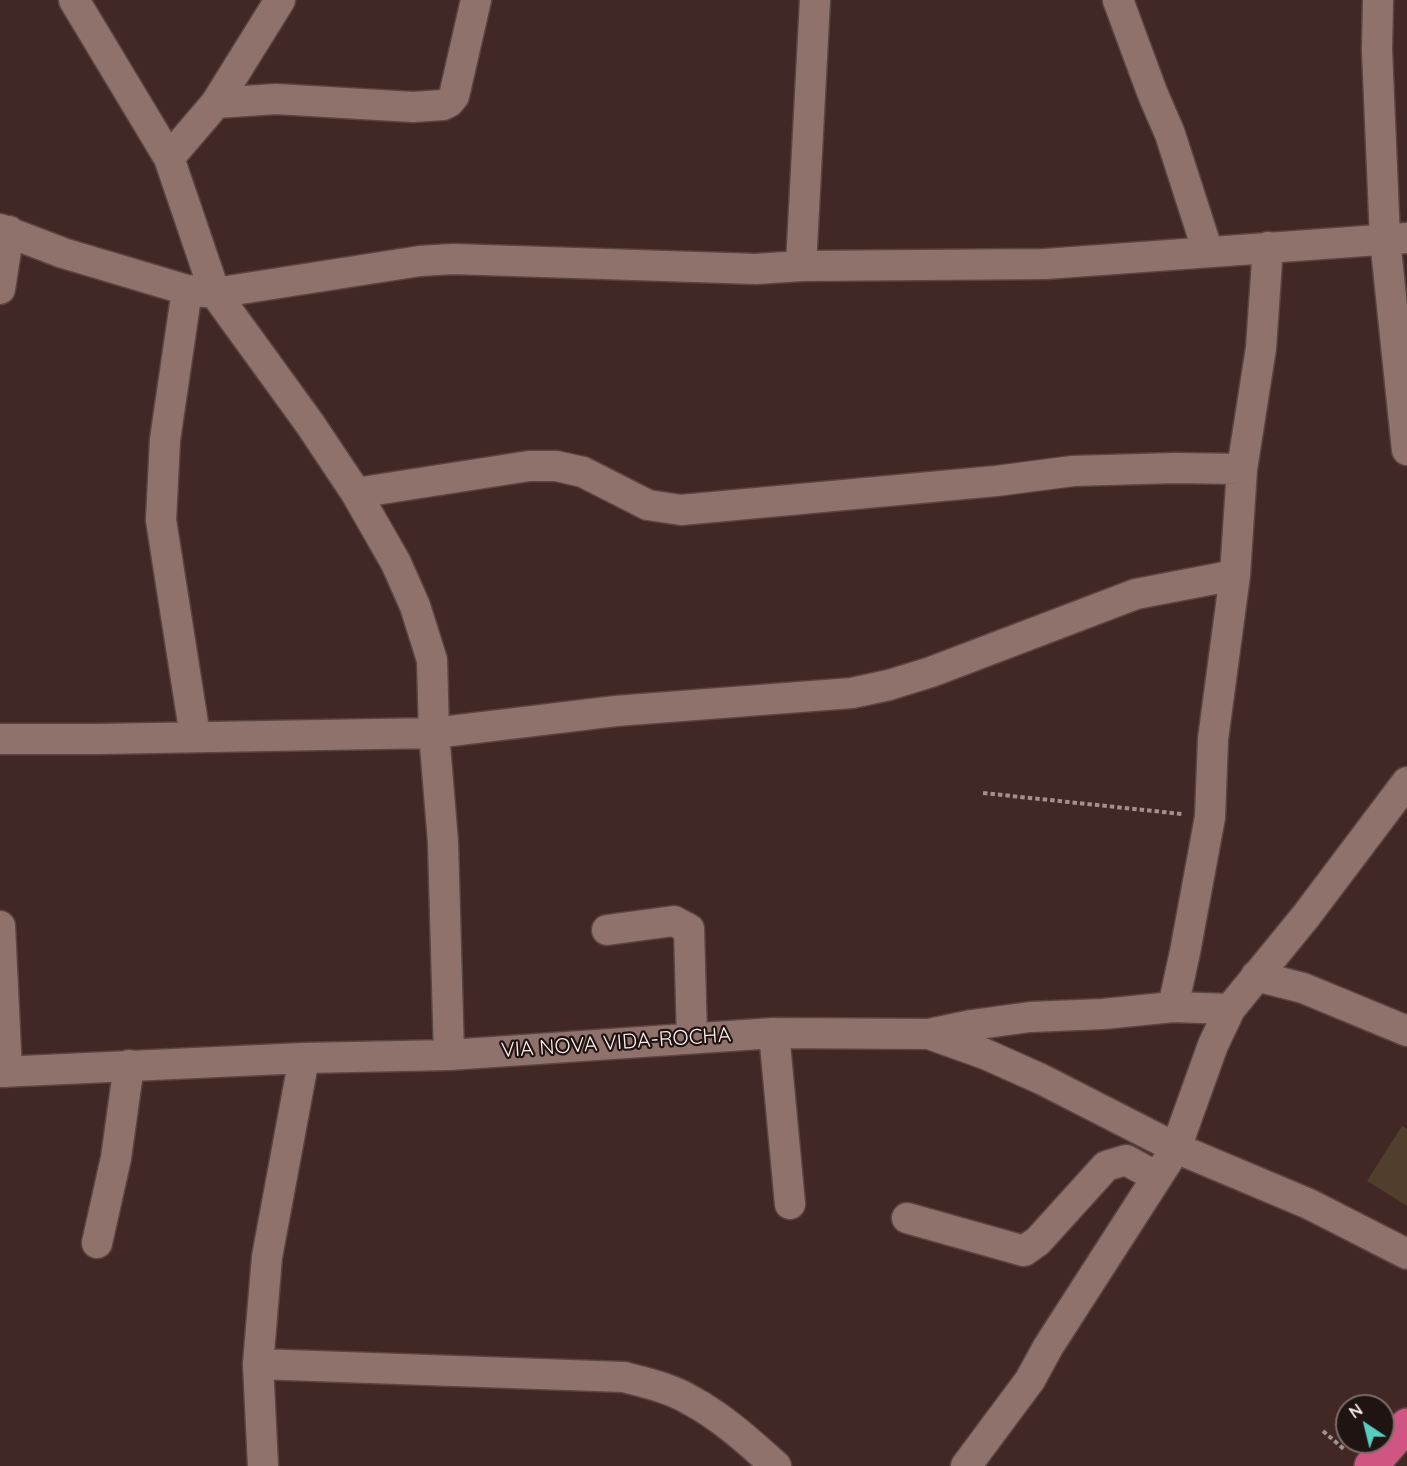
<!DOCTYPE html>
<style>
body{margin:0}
#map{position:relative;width:1407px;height:1466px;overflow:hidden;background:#412824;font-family:Quicksand,sans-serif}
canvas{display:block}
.north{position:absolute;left:1335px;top:1394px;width:60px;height:60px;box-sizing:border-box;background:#201412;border:2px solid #796b68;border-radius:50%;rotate:325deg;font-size:16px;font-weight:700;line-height:24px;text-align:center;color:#feedea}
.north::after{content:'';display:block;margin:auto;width:21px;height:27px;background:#58cec0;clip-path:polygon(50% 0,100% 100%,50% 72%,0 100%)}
</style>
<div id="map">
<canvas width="1407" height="1466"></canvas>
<div class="north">N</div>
</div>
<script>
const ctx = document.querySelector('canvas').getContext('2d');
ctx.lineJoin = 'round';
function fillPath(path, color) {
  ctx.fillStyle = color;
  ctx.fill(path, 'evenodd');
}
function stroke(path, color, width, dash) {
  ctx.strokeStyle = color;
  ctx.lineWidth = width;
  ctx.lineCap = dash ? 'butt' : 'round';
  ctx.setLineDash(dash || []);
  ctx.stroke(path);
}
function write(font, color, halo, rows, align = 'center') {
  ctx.font = font + ' Quicksand,sans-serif';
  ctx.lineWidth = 4.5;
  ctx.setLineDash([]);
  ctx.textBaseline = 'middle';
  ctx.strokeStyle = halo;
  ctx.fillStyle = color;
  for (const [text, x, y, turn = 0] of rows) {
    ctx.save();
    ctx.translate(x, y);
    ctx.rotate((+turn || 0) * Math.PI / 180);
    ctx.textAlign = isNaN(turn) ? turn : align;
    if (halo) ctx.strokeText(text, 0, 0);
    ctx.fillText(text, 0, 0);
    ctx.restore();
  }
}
fillPath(new Path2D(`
 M1402,1126l5,3v77l-40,-25z`), '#513e2d');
const minor = new Path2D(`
 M74,0l95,158 46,135 95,131 46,69 40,70 19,43 17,54 2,73 9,109 6,213
 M1118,0l34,92 18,42 38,118
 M1378,0l-1,50 8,189 22,211
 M216,103l60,-4 137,8 30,-2 6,-3 5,-6 22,-96
 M169,158l47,-55 64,-103
 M0,229l63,24 124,37 28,3 205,-32 33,-2 303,10 45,-3 244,-2 362,-26
 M801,266l14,-266
 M0,289l9,-58
 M187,290l-22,150 -4,80 34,216
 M356,493l173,-27h27l27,6 65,33 33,5 315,-29 77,-10 102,-3 67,1
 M0,739h98l336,-6 182,-22 236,-18 37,-8 42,-13 205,-78 99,-19
 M0,926l7,146
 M607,930l67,-9 15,8 3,109
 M1256,976l47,12 104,43
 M1173,1007l12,-55 25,-135 3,-78 22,-164 7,-106 19,-121 7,-101
 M774,1033l16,171
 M929,1034l56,20 56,25 135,69 133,56 98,50
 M0,1072l304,-14 145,-3 325,-22 155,1 43,-9 58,-8 73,-3 70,-7 57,2
 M907,1218l117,33 14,-10 68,-75 20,-6 31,17
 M97,1243l19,-85 13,-93
 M258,1364l366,13c22,6 46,11 66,23 32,17 59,42 86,66
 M263,1466l-5,-102 9,-107 37,-199
 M966,1466l64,-86 18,-33 128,-199 37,-103 17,-36 76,-93 101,-134`);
const highway = new Path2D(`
 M1371,1466l36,-41`);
stroke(minor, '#5b4542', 33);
stroke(highway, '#5b4542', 36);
stroke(new Path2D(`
 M983,793l199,21
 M1323,1431l22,19`), '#a48f8c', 4, [4.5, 3]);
stroke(minor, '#90726d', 30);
stroke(highway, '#d15583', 33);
write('21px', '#feedea', '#201412', [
 ["VIA NOVA VIDA-ROCHA",616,1043,-4]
]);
</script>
